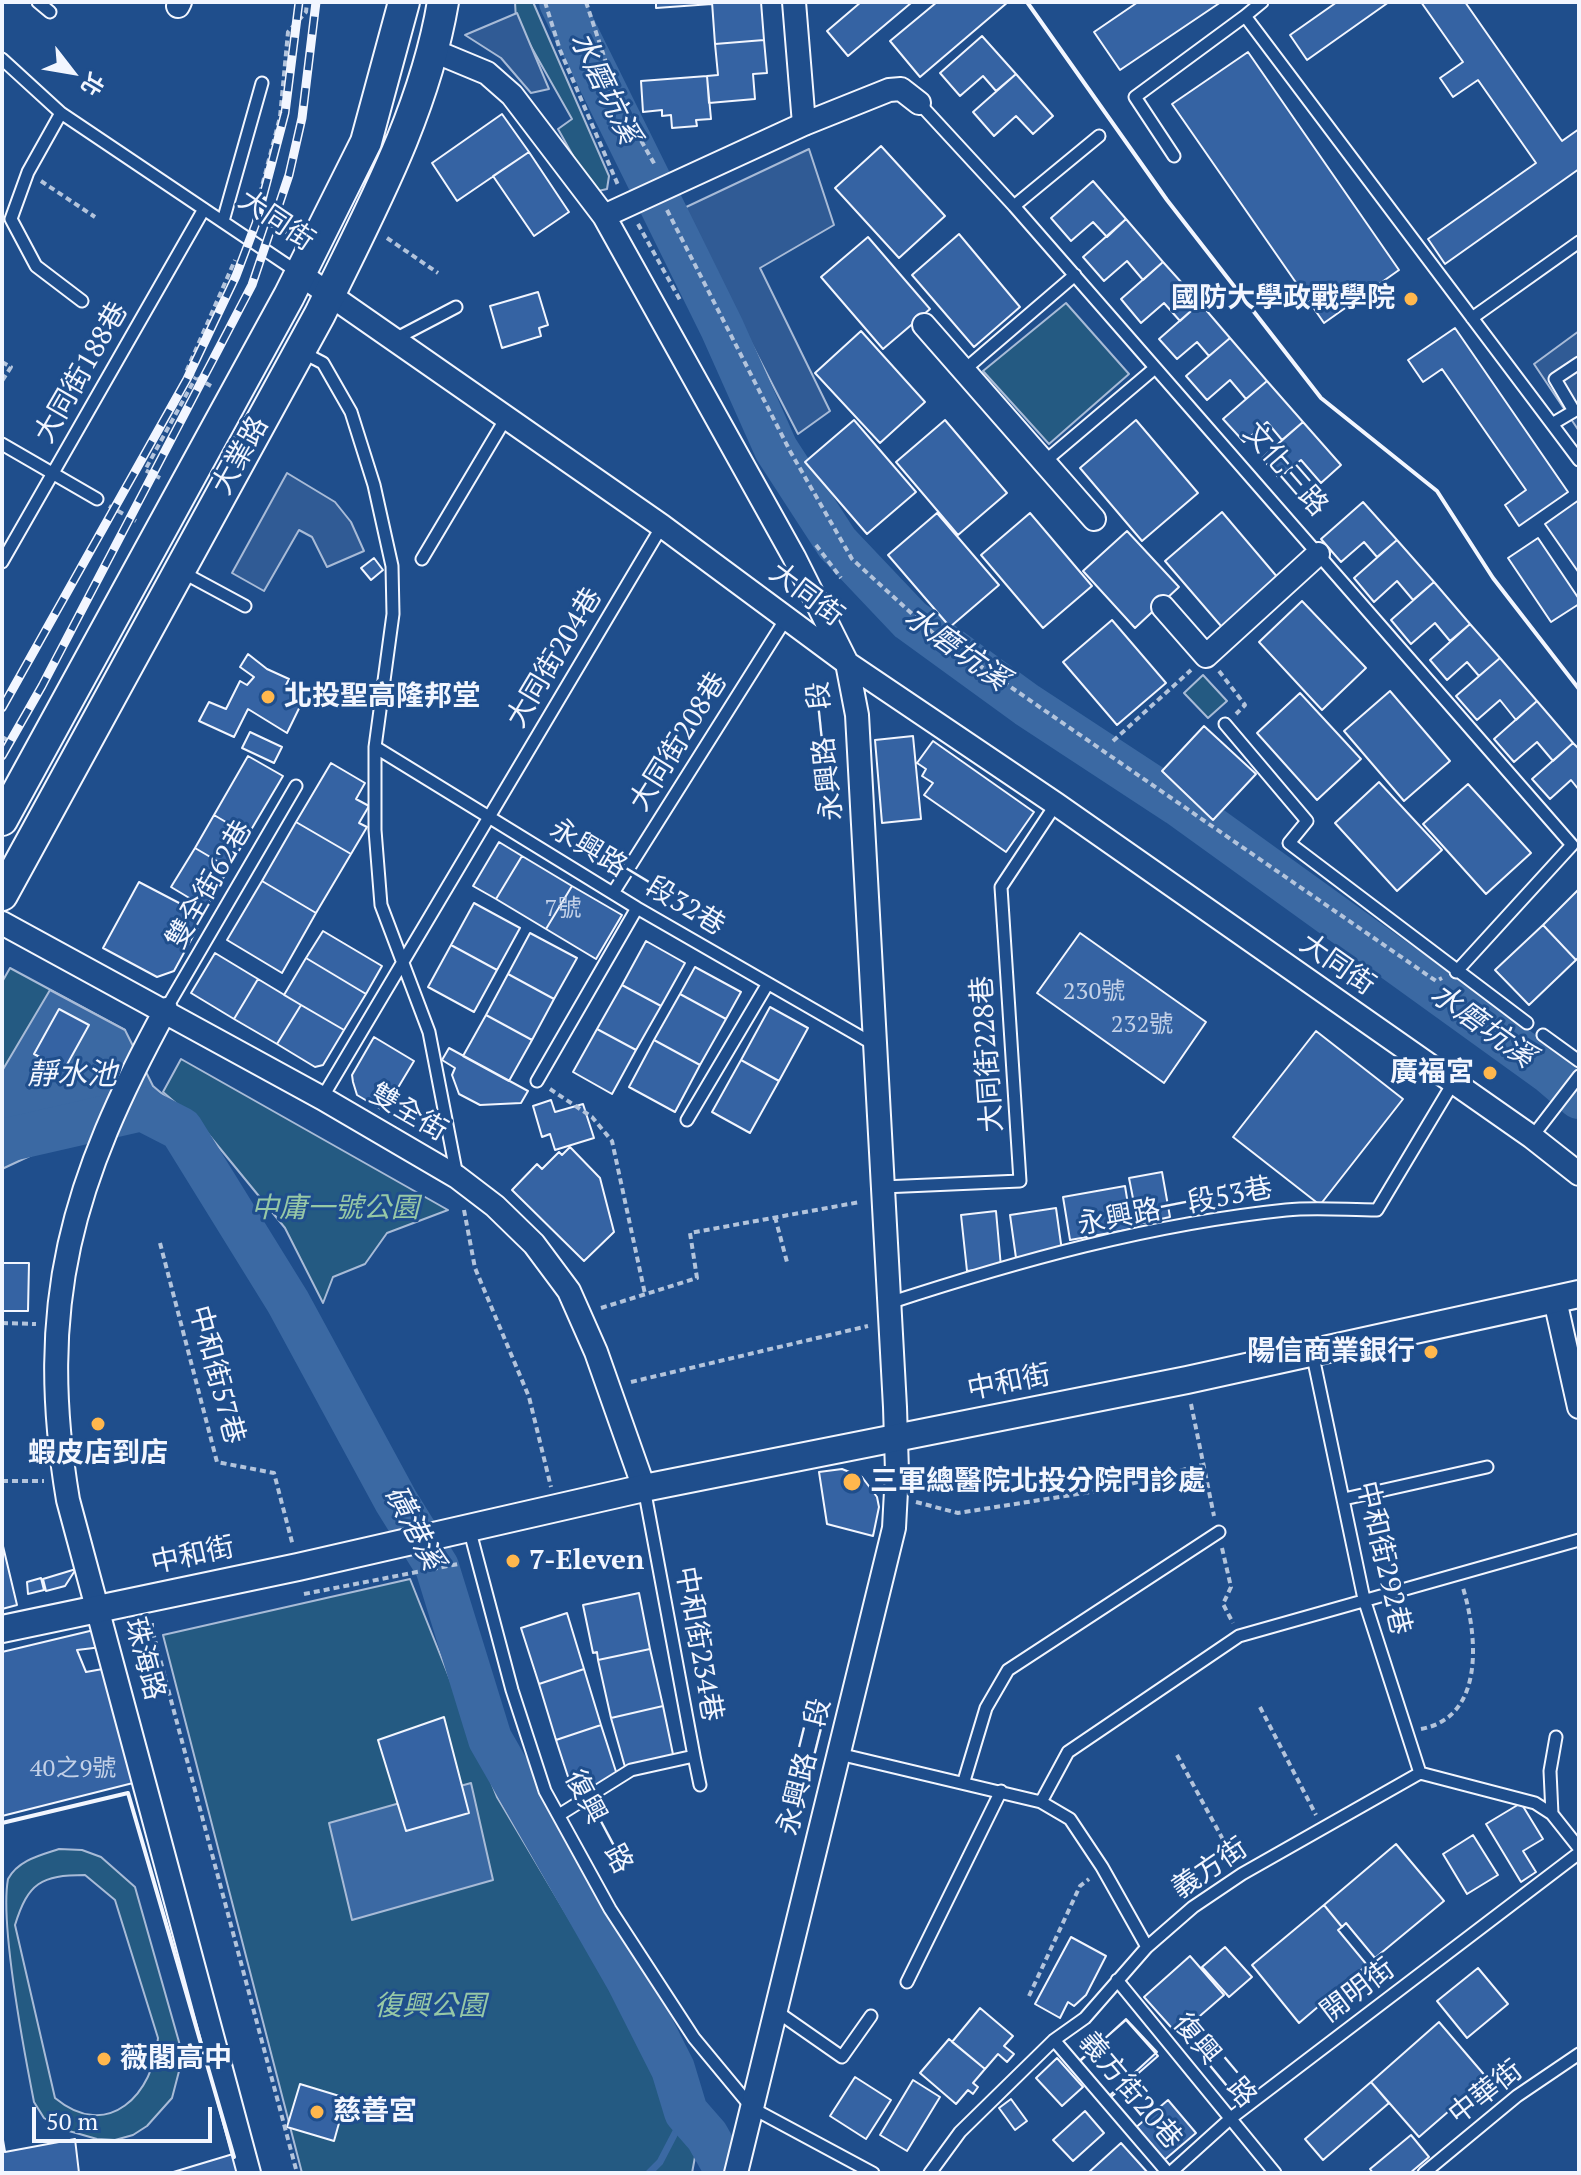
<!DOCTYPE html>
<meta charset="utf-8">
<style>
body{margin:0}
#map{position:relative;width:1581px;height:2175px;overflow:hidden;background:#1f4e8c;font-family:"PT Serif","Noto Sans TC",serif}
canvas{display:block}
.frame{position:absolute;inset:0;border:4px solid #f2f6ff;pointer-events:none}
.north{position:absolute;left:32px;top:32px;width:80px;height:80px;-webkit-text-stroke:6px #1f4e8c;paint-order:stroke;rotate:121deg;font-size:22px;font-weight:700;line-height:32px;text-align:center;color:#f2f6ff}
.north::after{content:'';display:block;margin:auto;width:28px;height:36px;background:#f2f6ff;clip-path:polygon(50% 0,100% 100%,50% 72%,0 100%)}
.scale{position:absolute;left:32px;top:2107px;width:180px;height:36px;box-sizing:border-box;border:4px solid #f2f6ff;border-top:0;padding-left:10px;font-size:24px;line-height:28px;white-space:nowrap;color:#f2f6ff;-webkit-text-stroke:6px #1f4e8c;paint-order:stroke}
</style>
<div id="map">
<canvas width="1581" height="2175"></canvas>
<div class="frame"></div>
<div class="north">北</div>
<div class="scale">50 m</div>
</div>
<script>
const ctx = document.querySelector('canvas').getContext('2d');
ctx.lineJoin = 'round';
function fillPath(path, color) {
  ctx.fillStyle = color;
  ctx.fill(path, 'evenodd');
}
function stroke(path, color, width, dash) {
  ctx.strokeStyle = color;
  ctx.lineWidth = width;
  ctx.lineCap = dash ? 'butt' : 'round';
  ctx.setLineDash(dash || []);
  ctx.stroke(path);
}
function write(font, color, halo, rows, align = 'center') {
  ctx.font = font + ' "PT Serif","Noto Sans TC",serif';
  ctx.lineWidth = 6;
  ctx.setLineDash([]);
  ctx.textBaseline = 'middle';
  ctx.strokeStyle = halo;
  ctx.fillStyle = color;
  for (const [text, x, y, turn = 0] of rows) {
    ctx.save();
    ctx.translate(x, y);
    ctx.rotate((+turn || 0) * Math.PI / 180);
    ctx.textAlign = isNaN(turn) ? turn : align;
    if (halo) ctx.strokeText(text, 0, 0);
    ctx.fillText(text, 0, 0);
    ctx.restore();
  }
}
const green = new Path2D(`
 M515,2h18l76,174 -2,13 -13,3 -4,-6 -32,-57 14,-10 -56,-99z
 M1066,303l63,71 -80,70 -66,-73z
 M1203,675l24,26 -19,17 -24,-25z
 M10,968l115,62 -123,87v-135z
 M181,1059l267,151 -61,23 -22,31 -32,13 -10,26 -38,-75 -85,-104 -37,-32z
 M410,1579l87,218 129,217 74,116 -8,43h-390l-139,-538z
 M59,1849l23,1 19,7 34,30 48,169 -11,42 -25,28 -14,9 -18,5 -18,-1 -35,-10 -18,-11 -10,-16c-10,-51 -34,-179 -26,-223 10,-19 33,-24 51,-30zM85,1875l30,25 43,138c-4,56 -50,104 -103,60l-40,-173c13,-42 26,-50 70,-50z`);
fillPath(green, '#245a82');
stroke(green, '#a8bbd7', 2);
const parking = new Path2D(`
 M517,13l32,76 -18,4 -30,-35 -36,-23z
 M809,149l25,76 -74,43 70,143 -32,23 -116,-225z
 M1579,331v100l-45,-67z
 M287,473l48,29 16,20 13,29 -37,16 -15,-30 -13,-7 -35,61 -32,-18z`);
fillPath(parking, '#305b95');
stroke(parking, '#a8bbd7', 2);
const water = new Path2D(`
 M50,990l75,40 28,56 20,17 -16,28 -20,-9 -73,18 -62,29v-98z
 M471,1783l22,97 -141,40 -23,-97z`);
fillPath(water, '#3b69a3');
stroke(water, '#a8bbd7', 2);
stroke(new Path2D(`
 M649,2173l11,-11 26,-50`), '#3b69a3', 7);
stroke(new Path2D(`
 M561,2l161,326 54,121 61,94 73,77 117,85 151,99 373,269 28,24
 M2,1141l140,-32 39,20 107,173 108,199 41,66 53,172 138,241 45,89 13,43 21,24 21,37`), '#3b69a3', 44);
const building = new Path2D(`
 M656,2h56v2l-56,4z
 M712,2h49l3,38 -49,4z
 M861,2l50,1 -63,53 -21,-25z
 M937,2h71l-88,75 -30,-36z
 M1138,2h83l-101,68 -26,-38z
 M1337,2h52l-82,58 -17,-25z
 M1421,2h44l97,139 17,-12v40l-134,95 -17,-25 108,-76 -58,-83 -25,17 -13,-19 23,-16z
 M982,36l34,38 -20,17 -13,-15 -23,20 -20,-23z
 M764,40l3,33 -14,1 2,25 -46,4 -2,-27 11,-1 -3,-31z
 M1248,52l151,218 -75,53 -152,-219z
 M1016,74l37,42 -20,18 -17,-18 -22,20 -21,-24z
 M707,76l4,43 -15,1 1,6 -25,2 -1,-13 -9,1v-6l-19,2 -2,-31z
 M502,114l27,38 -72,49 -25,-38z
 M881,146l64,70 -46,42 -64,-70z
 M529,152l40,60 -35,24 -41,-60z
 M1093,181l33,38 -19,18 -14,-15 -22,19 -20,-23z
 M1126,219l37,43 -20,18 -16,-19 -23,20 -21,-24z
 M959,234l61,73 -46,40 -62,-72z
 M868,237l62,72 -47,40 -62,-72z
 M1163,262l37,41 -20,18 -16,-18 -23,20 -20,-24z
 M538,292l10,33 -9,3 2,8 -39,12 -12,-42z
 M1200,303l30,35 -21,18 -12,-14 -20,17 -18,-20z
 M1455,328l113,164 -49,34 -14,-21 21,-15 -84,-121 -19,13 -15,-22z
 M861,331l64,71 -45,41 -65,-70z
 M1230,338l37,43 -21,18 -16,-19 -23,20 -21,-24z
 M1267,381l36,41 -21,18 -15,-18 -23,20 -21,-23z
 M854,420l62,72 -49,42 -62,-72z
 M945,420l62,73 -49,42 -62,-73z
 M1136,420l62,73 -56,48 -62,-73z
 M1303,422l38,43 -20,18 -20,-23 -22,18 -17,-20z
 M1579,500v73l-34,-49z
 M1363,502l34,38 -20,17 -13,-15 -23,20 -20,-23z
 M1222,512l62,73 -57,48 -62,-72z
 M937,513l62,72 -49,42 -62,-72z
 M1030,513l62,73 -49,42 -62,-73z
 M1127,531l52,56 -44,41 -52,-57z
 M1538,538l41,61v5l-28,18 -43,-64z
 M1397,540l37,42 -21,18 -16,-19 -23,21 -20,-24z
 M374,558l9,12 -12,10 -10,-12z
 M1434,582l36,42 -20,17 -15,-18 -24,21 -20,-24z
 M1302,601l64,67 -44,42 -63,-68z
 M1112,620l54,63 -49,42 -54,-63z
 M1470,624l30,34 -21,18 -12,-14 -20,18 -17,-20z
 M248,654l19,15 22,10 -5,10 7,4 5,-10 12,7 -21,43 -39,-24 -14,28 -35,-16 10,-19 17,7 14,-28 7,4 7,-8 -14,-10z
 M1500,658l37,43 -21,19 -16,-20 -23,20 -21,-24z
 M1390,691l60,70 -46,40 -60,-70z
 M1300,693l61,66 -44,41 -60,-67z
 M1537,701l36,42 -20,18 -16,-19 -23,20 -20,-23z
 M1204,726l52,48 -43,46 -51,-49z
 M250,732l32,15 -8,16 -32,-15z
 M913,736l8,83 -39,4 -7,-83z
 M933,741l101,71 -28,40 -82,-57 9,-12 -11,-7 4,-7 -9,-6z
 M1573,743l6,6v41l-8,-10 -21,19 -18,-20z
 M248,756l35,20 -35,59 -34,-20z
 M331,763l34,20 -9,16 13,7 -10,17 8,4 -16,27 -55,-32z
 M1379,782l63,68 -45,41 -62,-68z
 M1468,784l63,69 -45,41 -63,-70z
 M214,815l34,20 -19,33 -34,-20z
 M296,822l55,32 -35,59 -54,-32z
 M499,842l23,14 -26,43 -23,-13z
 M195,848l34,20 -23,40 -35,-21z
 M522,856l50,30 -26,43 -50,-30z
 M262,881l54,32 -34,60 -55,-33z
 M139,882l65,34 -30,55 -17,6 -54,-29z
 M572,886l50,29 -26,44 -50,-30z
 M1579,889v68l-3,3 -33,-35z
 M474,903l46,25 -23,42 -46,-25z
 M1543,925l33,35 -47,45 -34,-35z
 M323,931l59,35 -16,28 -60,-36z
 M530,933l47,25 -23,41 -46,-25z
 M1080,933l126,89 -42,61 -127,-90z
 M646,941l39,22 -24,43 -39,-21z
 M451,945l46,25 -23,42 -46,-25z
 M215,953l43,26 -24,40 -43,-26z
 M306,958l60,36 -22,36 -60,-35z
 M695,967l46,25 -15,27 -46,-25z
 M508,974l46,25 -22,41 -46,-25z
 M258,979l43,26 -24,39 -43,-25z
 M622,985l39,21 -25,44 -39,-21z
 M680,994l46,25 -26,46 -46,-25z
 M301,1005l43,25 -21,35 -8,2 -38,-23z
 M770,1007l38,21 -29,53 -38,-21z
 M59,1009l30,16 -25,45 -30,-16z
 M486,1015l46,25 -23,41 -46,-25z
 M597,1029l39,21 -24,44 -39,-22z
 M1316,1031l87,68 -83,106 -87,-68z
 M374,1037l40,24 -30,50 -27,-16 -4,-13 -1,-7z
 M654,1040l46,25 -25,47 -46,-25z
 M449,1048l79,43 -7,12 -41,2 -21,-11 -7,-19 3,-7 -13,-8z
 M741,1060l38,21 -29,52 -38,-21z
 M551,1100l4,12 28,-8 11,34 -39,12 -5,-16 -8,3 -9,-31z
 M570,1147l30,31 14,54 -30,29 -72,-71 25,-26 5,5 17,-17 3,3z
 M1162,1172l8,45 -32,7 -9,-46z
 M1125,1186l7,43 -62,11 -7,-43z
 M1056,1208l6,43 -46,7 -6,-43z
 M996,1211l5,56 -34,4 -6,-56z
 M2,1263h27l-1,48h-26z
 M842,1469l20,8 15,20 2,10 -6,29 -46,-12 -8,-52z
 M2,1542l15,63 -15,4z
 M76,1569l-11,17 -19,5 -3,-12z
 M41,1578l3,12 -16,4 -1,-12z
 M639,1593l11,56 -52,11 -1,-8 -4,1 -10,-48z
 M567,1613l17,56 -45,15 -18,-56z
 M94,1630l51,150 -143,36v-164z
 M102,1647l6,21 -22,4 -9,-22z
 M650,1649l13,57 -52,12 -13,-58z
 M584,1669l17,56 -45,15 -17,-56z
 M663,1706l12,58 -48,10 -16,-56z
 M444,1717l25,96 -63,18 -28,-91z
 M601,1725l18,56 -45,14 -18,-55z
 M1521,1803l22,36 -20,12 13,21 -15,10 -35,-58z
 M1473,1835l25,40 -31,19 -24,-40z
 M1396,1844l48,57 -69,57 -29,-35 -4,4 -18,-22z
 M1324,1905l18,22 -4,3 29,35 -68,58 -47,-58z
 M1071,1937l35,19 -20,39 -12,11 -6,-4 -8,16 -25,-14z
 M1225,1947l27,30 -23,20 -27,-30z
 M1190,1956l34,39 -46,40 -34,-38z
 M1478,1968l30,36 -41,34 -30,-37z
 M980,2008l33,28 -9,10 10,8 -7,8 -9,-8 -13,15 -33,-27z
 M1126,2019l31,33 -49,45 -31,-33z
 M1126,2020l32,36 -48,42 -32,-36z
 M1439,2022l48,56 -68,59 -48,-55z
 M949,2039l36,30 -12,14 5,4 -5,7 -5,-4 -12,14 -36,-31z
 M1057,2058l26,29 -21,19 -26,-28z
 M855,2077l36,23 -25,39 -36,-23z
 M913,2080l27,17 -33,54 -27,-16z
 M1371,2082l18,21 -66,57 -18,-21z
 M300,2084l46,14 -12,43 -47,-14z
 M1011,2099l16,22 -12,9 -16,-22z
 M1168,2100l28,33 -34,29 -28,-33z
 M1085,2111l19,22 -31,28 -20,-21z
 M2,2134l3,18 70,-13 4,34h-77z
 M1411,2135l18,22 -19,16h-37l-3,-4z
 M1121,2143l27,30h-60z
 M233,2154l5,19h-68z`);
fillPath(building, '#3563a3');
stroke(building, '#f2f6ff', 2);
const service = new Path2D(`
 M38,2l12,10
 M1262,2l-17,14 307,408 22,-13 -19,-32 24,-16
 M2,59l59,54 238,160
 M919,103l95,103 558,639 -116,127
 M61,113l-33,59 -17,47 25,47 46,35
 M1174,156l-39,-59 110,-81
 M1014,206l85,-70
 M223,221l39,-138
 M1472,318l107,-76
 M395,339l61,-32
 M302,352l21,11 28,49 23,73 18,81 1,48 -18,133v83l6,75 48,127 28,144
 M963,371l112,-96
 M1552,424l27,36
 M2,444l95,55
 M1044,462l111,-94
 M422,559l84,-141
 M2,562l202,-353
 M182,572l63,34
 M1225,724l82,97 -18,22 238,180
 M375,747l262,161 238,137
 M613,893l174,-276
 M166,1009l130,-223
 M1543,1035l36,26
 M537,1081l100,-173
 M322,1098l340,-572
 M687,1120l80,-135
 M1532,1137l47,-61
 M883,1187l137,-6 -19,-294 55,-83
 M889,1303c129,-42 261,-79 397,-93 30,-3 61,0 91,0l76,-127
 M1312,1352l52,247 56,174
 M1344,1499l143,-32
 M469,1528l43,162 33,101 65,118 84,129 58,70 121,65
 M839,1754l202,48 29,17 32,48 45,80
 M694,1756l6,29
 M964,1781l22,-73 22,-38 211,-138
 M1041,1802l27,-50 171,-116 340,-96
 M1552,1814l-2,-43 6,-34
 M559,1815l72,-45 63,-14 -50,-268
 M1117,1980l158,193
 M907,1982l94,-191
 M776,2011l66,46 29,-41
 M1054,2040l114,133
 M930,2173l30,-41 94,-92 31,-22 62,-71 46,-40 49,-33 178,-101 115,30 17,11 27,34
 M1170,2173l61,-55 348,-265
 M1424,2173l93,-77 62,-42`);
const minor = new Path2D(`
 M794,2l10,122
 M178,6l2,-4
 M434,51l53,22 25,22 92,121 190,341 53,106 10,52 38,692 2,65 -3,56 -158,645
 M604,216l200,-92 85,-34 12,-1 18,14
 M300,274l362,252 185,137 209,141 476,333 47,37
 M924,325l170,194
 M1163,607l43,49 112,-102
 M2,923l320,175 135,79 38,29 39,38 35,47 27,61 48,136
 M166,1009c-94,172 -131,294 -98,491l181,673
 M1555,1300l24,107`);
const tertiary = new Path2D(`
 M2,1629l296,-62 346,-79 543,-108 392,-86`);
const secondary = new Path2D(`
 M2,820l287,-524 77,-154 38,-140
 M2,895l318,-581c49,-101 104,-200 123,-312`);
stroke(service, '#f2f6ff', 15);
stroke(minor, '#f2f6ff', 26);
stroke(tertiary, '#f2f6ff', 30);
stroke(secondary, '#f2f6ff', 34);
stroke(new Path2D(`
 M545,2l15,48 58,135
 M586,2l33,100 36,63
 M41,181l54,36
 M667,210l123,241 62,108 82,75 502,347 6,-3
 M638,224l42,76
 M289,234l-34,-21 25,-96 8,-85 18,-20 1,-10
 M387,238l51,35
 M2,362l9,5 -9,14
 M211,386l-25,-14 49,-112
 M160,478l-15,-8 51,-93
 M109,506l27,15
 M816,545l25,33
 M1219,671l26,34 -9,9
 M2,737l10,6
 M1113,741l78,-71
 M550,1089l42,28 20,24 33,153
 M464,1210l11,58 54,129 22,90
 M775,1217l12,45
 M160,1243l57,219 57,11 19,73
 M601,1308l96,-30 -7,-45 170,-31
 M2,1323l34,1
 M631,1382l237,-56
 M1191,1404l23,112
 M2,1481h42
 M916,1502l42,11 158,-25 85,-23
 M1222,1548l9,39 -8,17 10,19
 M304,1594l154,-30
 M154,1625h-3l146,548
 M1260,1707l56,108
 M1421,1729c65,-12 56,-95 42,-141
 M1177,1755l56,103
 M1029,1996l51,-110 9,-7`), '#b3c4dc', 4, [6, 4]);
stroke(service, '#1f4e8c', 11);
stroke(minor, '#1f4e8c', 22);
stroke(tertiary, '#1f4e8c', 26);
stroke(secondary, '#1f4e8c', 30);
const rail = new Path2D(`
 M2,708l185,-329 49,-103 20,-53 29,-110 14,-111
 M2,756l40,-70 210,-401 37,-110 13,-57 14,-116`);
stroke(rail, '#f2f6ff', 9);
stroke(rail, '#1f4e8c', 6, [18]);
stroke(new Path2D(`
 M1027,2l140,198 154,198 116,93 56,87 86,111
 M2,1823l126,-30 106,364`), '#f2f6ff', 4);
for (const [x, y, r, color] of [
 [1411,299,8,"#ffb74d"],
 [268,697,8,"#ffb74d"],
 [1490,1073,8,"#ffb74d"],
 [1431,1352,8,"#ffb74d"],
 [98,1424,8,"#ffb74d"],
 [852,1482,10,"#ffb74d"],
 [513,1561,8,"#ffb74d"],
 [104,2059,8,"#ffb74d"],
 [317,2112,8,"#ffb74d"]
]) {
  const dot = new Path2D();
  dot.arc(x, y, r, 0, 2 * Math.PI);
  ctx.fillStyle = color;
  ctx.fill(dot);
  stroke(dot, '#1f4e8c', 3);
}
write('24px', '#c3d1e8', null, [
 ["7號",563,909],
 ["230號",1094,992],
 ["232號",1142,1025],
 ["40之9號",73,1769]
]);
write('28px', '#f2f6ff', '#1f4e8c', [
 ["大同街",276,221,34],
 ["大同街188巷",82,373,-60],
 ["大業路",241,456,-61],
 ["文化三路",1285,470,49],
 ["大同街",806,595,37],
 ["大同街204巷",555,658,-59],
 ["大同街208巷",679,742,-58],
 ["永興路一段",826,751,-96],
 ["永興路一段32巷",637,878,31],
 ["雙全街62巷",210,885,-60],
 ["大同街",1337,965,35],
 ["大同街228巷",988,1054,-94],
 ["雙全街",408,1113,30],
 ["永興路一段53巷",1175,1207,-11],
 ["中和街57巷",216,1375,75],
 ["中和街",1009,1383,-11],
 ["中和街",193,1556,-12],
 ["中和街292巷",1383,1558,77],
 ["中和街234巷",698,1644,80],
 ["珠海路",144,1659,75],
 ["永興路二段",805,1767,-76],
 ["復興一路",598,1822,62],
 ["義方街",1210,1869,-34],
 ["開明街",1358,1991,-37],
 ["復興二路",1214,2061,50],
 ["義方街20巷",1130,2091,50],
 ["中華街",1486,2093,-38]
]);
write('bold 28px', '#f2f6ff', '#1f4e8c', [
 ["國防大學政戰學院",1395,299,"right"],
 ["北投聖高隆邦堂",284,697],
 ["廣福宮",1474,1073,"right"],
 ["陽信商業銀行",1415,1352,"right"],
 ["蝦皮店到店",98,1454,"center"],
 ["三軍總醫院北投分院門診處",870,1482],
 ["7-Eleven",529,1561],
 ["薇閣高中",120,2059],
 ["慈善宮",333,2112]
], 'left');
write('italic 28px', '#97c8a6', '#1f4e8c', [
 ["中庸一號公園",335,1209],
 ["復興公園",430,2007]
]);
write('italic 30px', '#f2f6ff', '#1f4e8c', [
 ["水磨坑溪",604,88,64],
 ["水磨坑溪",956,649,36],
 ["水磨坑溪",1482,1026,36],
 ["靜水池",72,1075],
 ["磺港溪",413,1528,62]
]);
</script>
